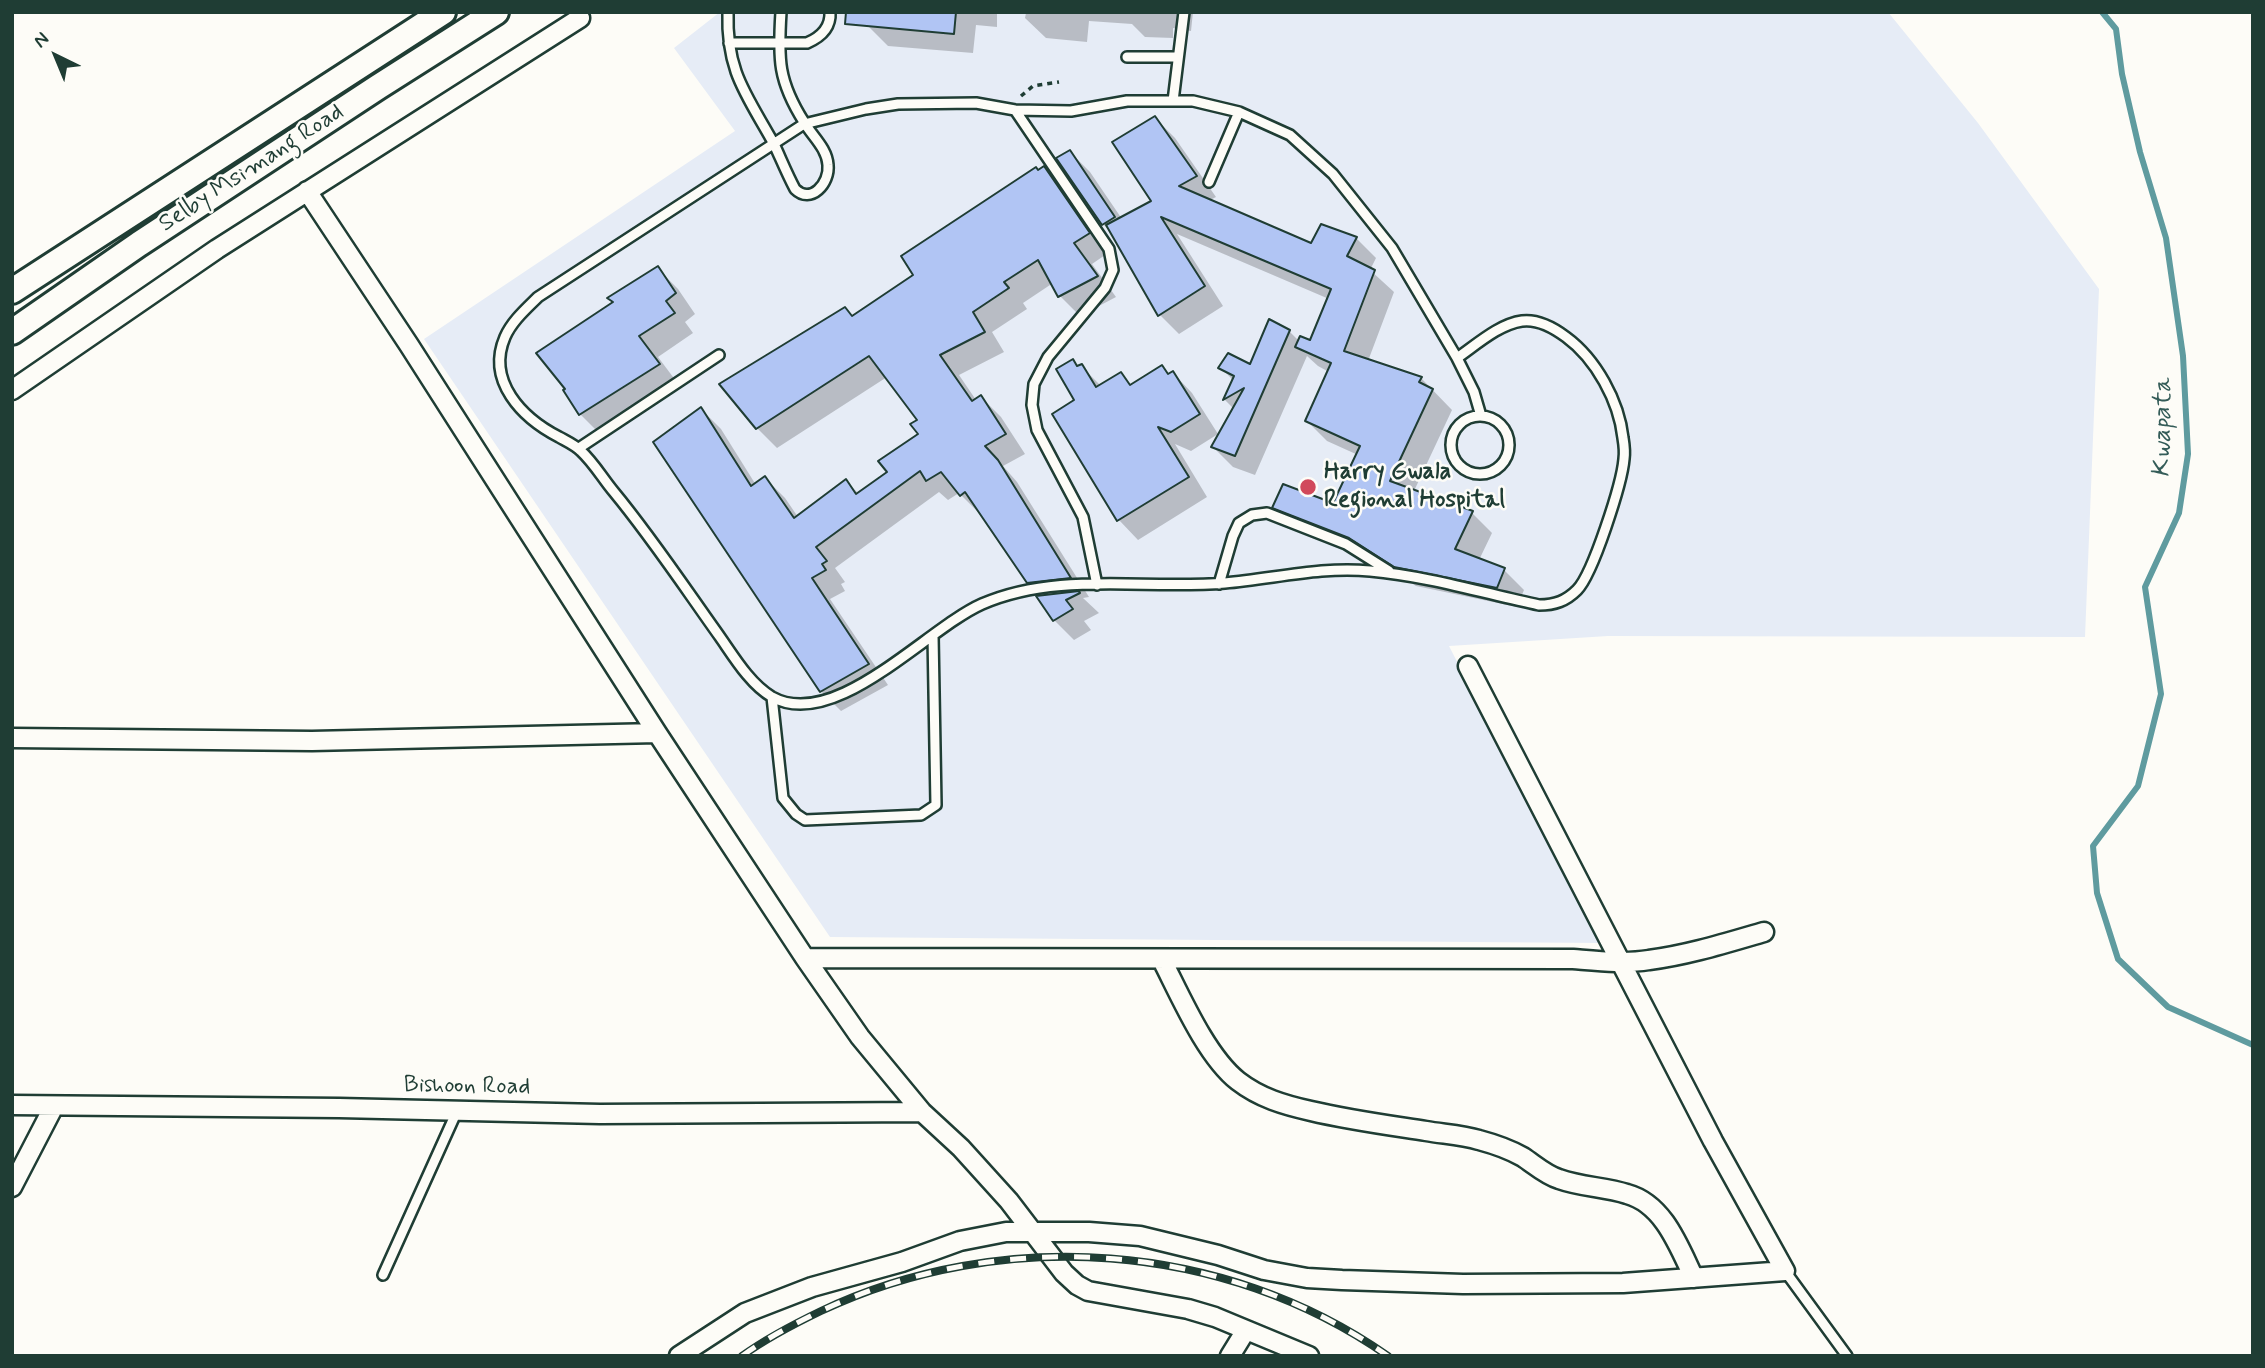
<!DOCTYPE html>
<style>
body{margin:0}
#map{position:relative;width:2265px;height:1368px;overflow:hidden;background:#fdfcf7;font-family:Mynerve,sans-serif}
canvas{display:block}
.frame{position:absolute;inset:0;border:14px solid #1f3d34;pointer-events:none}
.north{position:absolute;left:21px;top:21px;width:70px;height:70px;-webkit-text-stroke:5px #fdfcf7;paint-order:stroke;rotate:317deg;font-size:19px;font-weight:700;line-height:28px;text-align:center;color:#1f3d34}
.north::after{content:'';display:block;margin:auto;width:24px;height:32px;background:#1f3d34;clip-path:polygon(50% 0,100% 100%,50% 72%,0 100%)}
</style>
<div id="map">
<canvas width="2265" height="1368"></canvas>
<div class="frame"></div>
<div class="north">N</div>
</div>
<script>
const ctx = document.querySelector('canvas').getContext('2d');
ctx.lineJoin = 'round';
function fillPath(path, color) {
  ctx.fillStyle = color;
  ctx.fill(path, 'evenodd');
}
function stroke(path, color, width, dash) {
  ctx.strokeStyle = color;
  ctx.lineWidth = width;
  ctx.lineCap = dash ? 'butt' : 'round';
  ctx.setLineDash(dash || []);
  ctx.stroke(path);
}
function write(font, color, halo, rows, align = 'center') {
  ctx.font = font + ' Mynerve,sans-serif';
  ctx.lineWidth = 5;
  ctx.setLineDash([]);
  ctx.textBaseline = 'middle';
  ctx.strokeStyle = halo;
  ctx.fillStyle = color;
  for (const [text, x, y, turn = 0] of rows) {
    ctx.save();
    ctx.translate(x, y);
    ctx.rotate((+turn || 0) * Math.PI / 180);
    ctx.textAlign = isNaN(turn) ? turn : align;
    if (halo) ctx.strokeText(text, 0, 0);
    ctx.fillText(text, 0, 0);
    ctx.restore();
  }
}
fillPath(new Path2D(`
 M720,12h1168l90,111 121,166 -14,348 -477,-1 -159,10 152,297 -771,-6 -406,-598 311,-208 -61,-83z`), '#e6ecf6');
fillPath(new Path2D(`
 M870,12h127v15l-21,-2 -3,28 -85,-7 -20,-20z
 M1009,12h184l-2,19 -18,-3v10l-28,-1 -13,-13 -43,-3 -2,21 -41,-4 -21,-20 1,-5z
 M1155,118l20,20 41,59 -8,4 104,44 44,-7 20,20 -6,12 24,22 -26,69 53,17 31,32 -38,81 58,22 20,20 -13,27 25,10 20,20 -7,17 -101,-21 -45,-29 -77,-30 -20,-20 60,-1 24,-51 -31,-14 -20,-20 22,-49 -11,-6 -11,-10 -52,119 -22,-8 -20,-20 21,-38 -9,-9 9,-19 -13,-13 30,-2 38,-35 10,10 12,1 18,-43 -152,-65 46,72 -44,28 -20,-20 -45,-79 -11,-11 -33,-72 20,20 32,47 31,-17z
 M1044,168l20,20 44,65 -16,11 24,33 -36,19 -20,-20 -7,-13 -30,20 4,6 -35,23 12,20 -45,23 17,25 5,-3 20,20 24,37 -22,12 14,16 72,115 -6,1 16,15 -15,8 7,9 -17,10 -20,-20 -11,-23 -14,-15 -48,-67 -22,-22 -11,7 -9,-8 -104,76 10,14 -4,2 4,7 -15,8 58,86 -47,26 -20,-20 -120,-282 20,20 35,56 9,-7 20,20 13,19 48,-36 13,13 30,-21 31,-38v-14l-33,-44 -110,71 -20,-20 88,-119 8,8 62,-42z
 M658,269l20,20 17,25 -10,8 8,11 -35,24 21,28 -79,49 -20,-20 -14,-23 49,-88z
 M1081,366l20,20 20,-12 11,12 30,-18 8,7 3,-2 19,20 26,41 -27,17 -16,-7 32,53 -69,43 -19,-20 -65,-105 23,-14 1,-34z`), '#0003');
stroke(new Path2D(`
 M2102,12l14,17 6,45 18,78 26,86 17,118 5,98 -9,59 -34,74 16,107 -23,92 -45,60 4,47 21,66 50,48 85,38`), '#5f9b9f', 6);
const building = new Path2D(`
 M846,12h110l-2,22 -109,-10z
 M1155,116l42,60 -18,10 132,57 10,-19 36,13 -10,19 28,14 -31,81 78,26 -3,5 14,7 -43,92 83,30 -18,38 50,19 -8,20 -103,-21 -45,-29 -77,-30 11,-24 50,19 27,-57 -55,-25 26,-58 -36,-16 5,-11 10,4 21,-51 -170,-72 44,69 -47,30 -52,-91 45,-24 -39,-59z
 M1070,150l45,67 -13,8 -46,-67z
 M1044,166l46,67 -16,10 24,33 -40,21 -20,-37 -34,22 5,6 -36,24 12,20 -45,23 32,46 9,-6 25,39 -21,12 13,14 73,118 -44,5 -62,-91 -5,4 -19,-24 -15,9 -6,-10 -104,76 11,14 -5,3 4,6 -14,8 57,86 -49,28 -167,-250 48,-35 50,79 14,-10 29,42 52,-39 10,15 31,-22 -9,-11 40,-27 -8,-10 7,-4 -48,-64 -113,73 -37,-45 126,-77 7,9 61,-41 -12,-19 135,-89 2,3z
 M658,266l18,27 -10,8 9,12 -36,23 21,28 -81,51 -16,-25 2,-1 -29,-36 77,-51 -6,-4z
 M1269,319l21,11 -55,126 -24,-9 33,-59 -21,12 11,-24 -16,-8 10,-15 22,11z
 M1073,359l4,7 5,-2 14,23 25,-15 9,13 32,-20 6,9 5,-3 27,43 -29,18 -13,-5 31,50 -72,44 -65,-107 22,-14 -18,-31z
 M1079,591l1,2 -14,7 7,9 -20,12 -17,-25z`);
fillPath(building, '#b1c5f4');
stroke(building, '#1f3d34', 2);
const service = new Path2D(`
 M728,12c-2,60 19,83 46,132 7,15 13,30 21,45 16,16 35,-6 33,-24 -1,-17 -16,-29 -24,-43 -26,-41 -26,-63 -23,-110
 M729,43h78c14,-6 24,-15 23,-31
 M1127,57h51
 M1173,101l11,-89
 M1015,110l94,139 4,21 -8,18 -57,69 -14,27 -2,21 5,25 46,87 14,68
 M1209,182l30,-70
 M1457,358c19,-13 42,-34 65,-37 16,-2 32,7 44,16 30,22 53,64 57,101 1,6 2,14 1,21 -2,24 -31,115 -47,131 -11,11 -22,15 -38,15 -56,-12 -112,-29 -169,-34 -48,-5 -97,8 -145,12 -81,7 -167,-12 -243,21 -56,25 -147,128 -210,93 -22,-13 -38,-40 -52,-60 -35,-49 -68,-99 -106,-145 -11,-13 -20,-29 -33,-41 -6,-6 -15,-10 -22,-14 -37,-19 -73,-56 -54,-100 7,-16 21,-28 33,-40l266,-173 62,-15 32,-5 78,-1 39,7 56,1 56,-10h66l46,11 51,23 43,39 59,74 65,110 17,34 7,24
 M1451 445a29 29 0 1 1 58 0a29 29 0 1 1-58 0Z
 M579,448l140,-93
 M1219,584l14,-48 6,-13 13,-8 15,-2 79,31 43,27
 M772,697l11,101 13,16 9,6 116,-5 15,-10 -3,-170
 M1785,1271l62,85
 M383,1275l74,-164`);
const minor = new Path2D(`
 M307,191l102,154 248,388 148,225 55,79 62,75 39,36 48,53 55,72 13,12 11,6 100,18 27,8 94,39
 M12,390l205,-141 363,-231
 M12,738l300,3 345,-8
 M805,958l768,1c25,2 51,5 76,1 39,-5 77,-17 115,-28
 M1162,960c18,35 44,96 76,121 22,17 46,24 73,30 38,9 76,14 115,20 17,3 36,4 53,9 15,4 30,9 44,17 12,8 23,18 36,22 22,8 46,8 68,15 37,10 52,53 67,84
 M12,1105l327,3 261,6 322,-2
 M12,1187l42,-81
 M679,1356l66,-43 67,-26 90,-25 58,-21 46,-9h83l51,4 78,19 46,15 43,8 35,2 121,4 160,-1 162,-12 -72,-130 -245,-475
 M1230,1356l16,-26`);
const secondary = new Path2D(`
 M12,291l431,-279
 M12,332l127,-88 239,-157 118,-75`);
stroke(service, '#1f3d34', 14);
stroke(minor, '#1f3d34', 23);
stroke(secondary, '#1f3d34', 30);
stroke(new Path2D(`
 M1021,96l12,-10 26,-4`), '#1f3d34', 3.5, [5, 5]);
stroke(service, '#fdfcf7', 9);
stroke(minor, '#fdfcf7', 18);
stroke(secondary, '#fdfcf7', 24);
const rail = new Path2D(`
 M742,1356c25,-18 52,-32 79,-45 180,-85 403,-70 567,45`);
stroke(rail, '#1f3d34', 8);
stroke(rail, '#fdfcf7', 5, [16]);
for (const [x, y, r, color] of [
 [1308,487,9,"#d1495b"]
]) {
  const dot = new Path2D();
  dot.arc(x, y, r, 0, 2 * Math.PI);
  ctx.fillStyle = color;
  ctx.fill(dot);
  stroke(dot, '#fdfcf7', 2.5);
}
write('24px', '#1f3d34', '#fdfcf7', [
 ["Selby Msimang Road",252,169,-33],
 ["Bishoon Road",467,1087,1]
]);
write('bold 24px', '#1f3d34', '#fdfcf7', [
 ["Harry Gwala",1324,473],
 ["Regional Hospital",1324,501]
], 'left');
write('italic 26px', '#345c58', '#fdfcf7', [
 ["Kwapata",2164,428,-89]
]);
</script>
